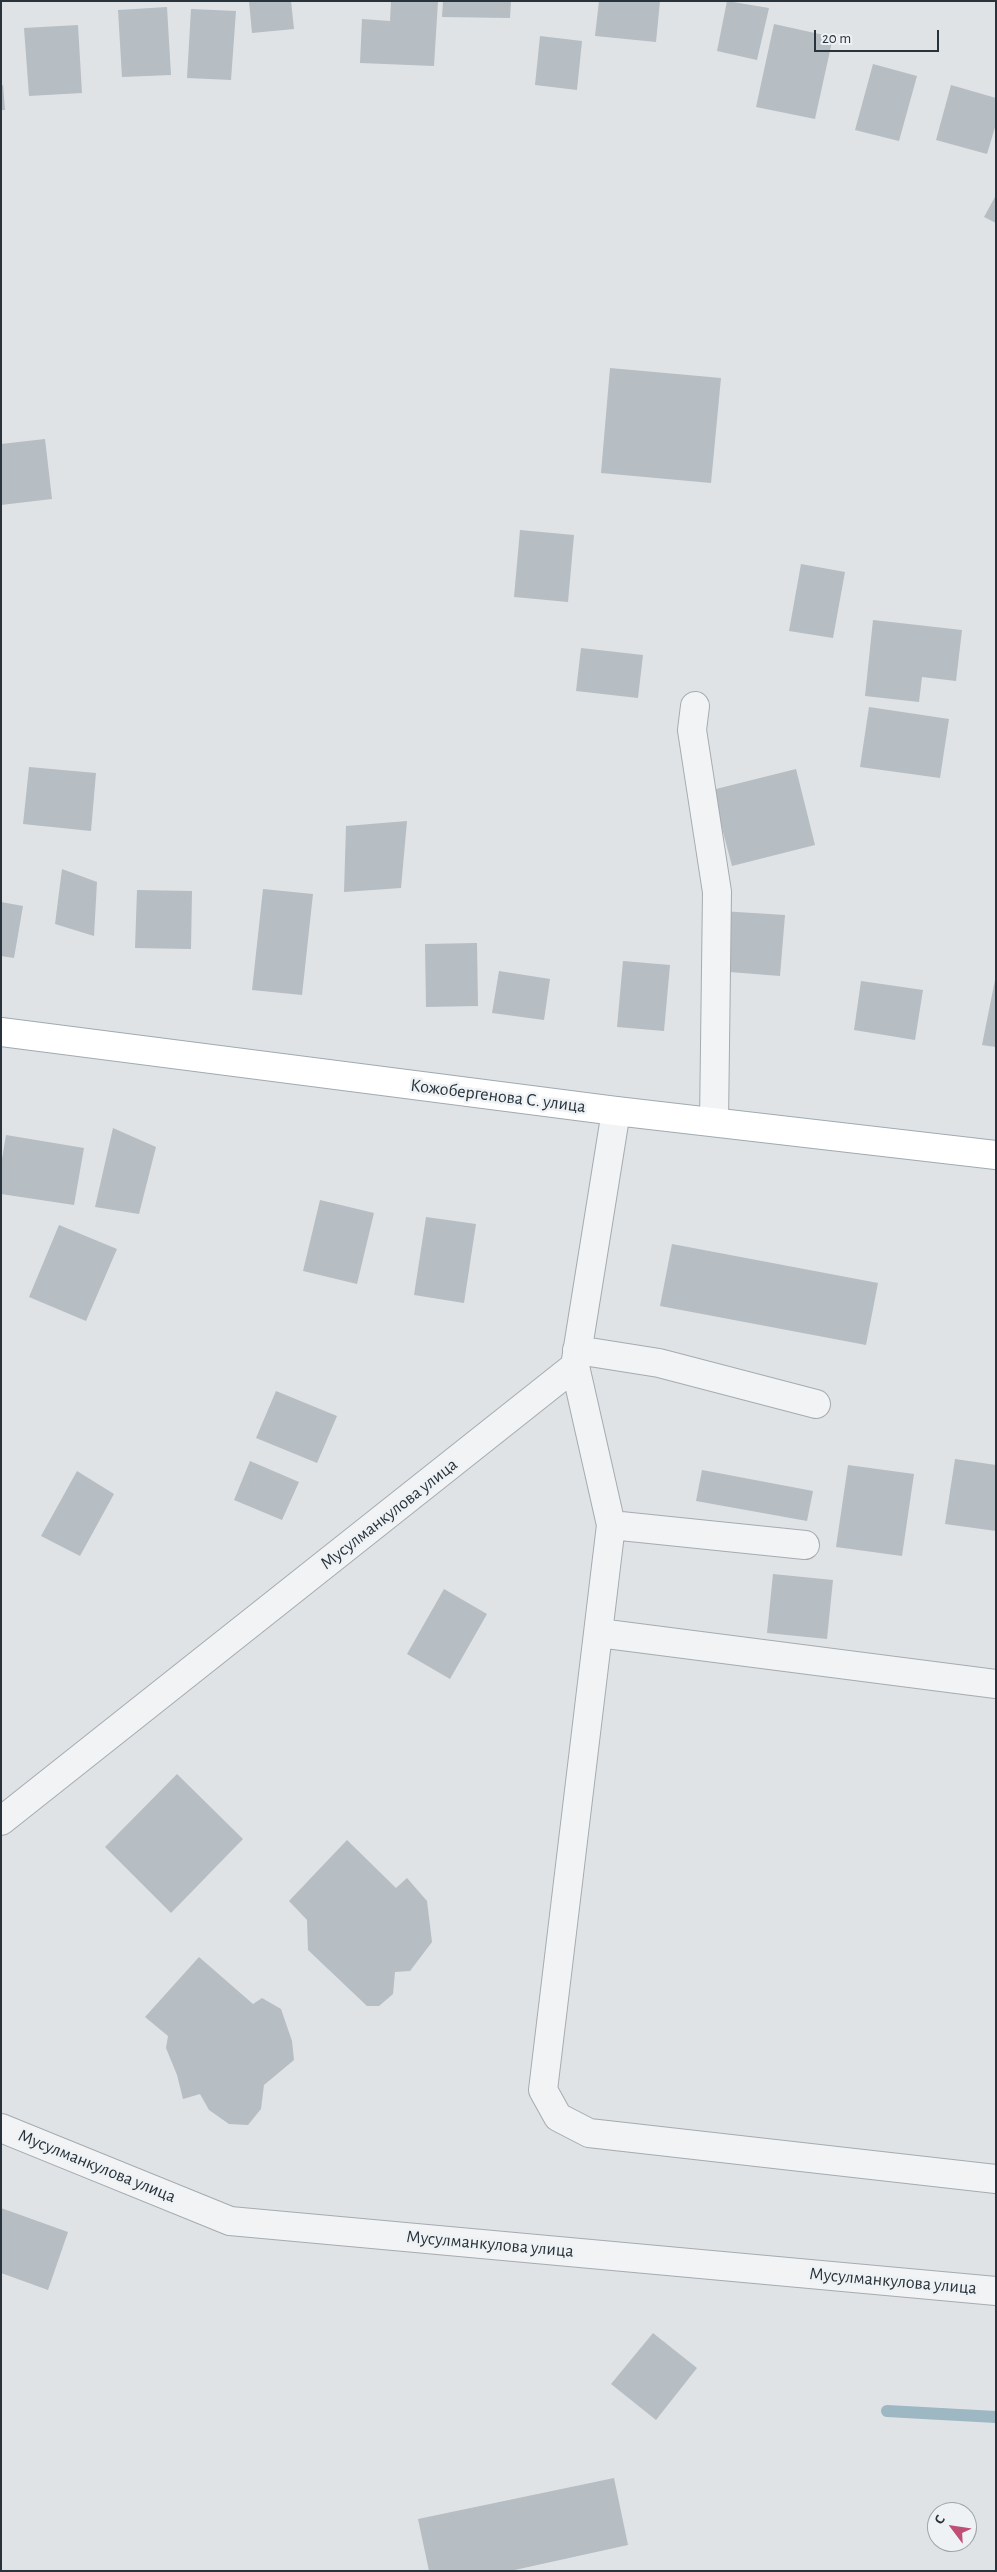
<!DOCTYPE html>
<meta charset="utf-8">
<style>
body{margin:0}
#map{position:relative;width:997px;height:2572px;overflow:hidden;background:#dfe3e6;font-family:"Alegreya Sans",sans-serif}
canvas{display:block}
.frame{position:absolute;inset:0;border:2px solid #29333c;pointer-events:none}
.north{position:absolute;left:927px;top:2502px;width:50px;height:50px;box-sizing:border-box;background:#eef2f4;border:1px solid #9fa6aa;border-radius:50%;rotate:301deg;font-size:14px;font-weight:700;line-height:20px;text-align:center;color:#29333c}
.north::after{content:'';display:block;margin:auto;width:18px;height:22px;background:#c04f75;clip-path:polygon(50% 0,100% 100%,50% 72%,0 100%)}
.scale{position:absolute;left:814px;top:30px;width:125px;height:22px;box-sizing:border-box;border:2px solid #29333c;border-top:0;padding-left:6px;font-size:15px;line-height:18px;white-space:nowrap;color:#29333c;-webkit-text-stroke:4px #eef2f4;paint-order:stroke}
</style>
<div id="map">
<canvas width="997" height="2572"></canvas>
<div class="frame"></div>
<div class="north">С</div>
<div class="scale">20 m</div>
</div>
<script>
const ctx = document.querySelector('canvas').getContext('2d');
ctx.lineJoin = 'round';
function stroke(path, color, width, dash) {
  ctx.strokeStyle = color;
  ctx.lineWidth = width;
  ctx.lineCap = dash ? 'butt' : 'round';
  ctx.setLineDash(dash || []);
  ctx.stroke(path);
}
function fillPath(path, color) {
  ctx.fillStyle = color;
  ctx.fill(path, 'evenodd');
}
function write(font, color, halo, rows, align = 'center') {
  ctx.font = font + ' "Alegreya Sans",sans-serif';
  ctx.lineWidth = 5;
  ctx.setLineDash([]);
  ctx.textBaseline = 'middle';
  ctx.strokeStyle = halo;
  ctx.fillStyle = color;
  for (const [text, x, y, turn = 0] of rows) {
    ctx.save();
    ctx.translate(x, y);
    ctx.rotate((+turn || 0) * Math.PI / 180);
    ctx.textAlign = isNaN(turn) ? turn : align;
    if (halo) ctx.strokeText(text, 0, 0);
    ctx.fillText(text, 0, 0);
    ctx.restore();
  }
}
stroke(new Path2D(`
 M887,2411l109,6`), '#9db7c3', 12);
fillPath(new Path2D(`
 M249,1h42l3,28 -42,4z
 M391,1h47l-4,65 -74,-3 2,-44 28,2z
 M443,1h68l-1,17 -68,-1z
 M599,1h61l-4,41 -61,-6z
 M727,1l42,7 -12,52 -40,-9z
 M167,7l4,68 -49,2 -4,-67z
 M191,9l45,2 -5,69 -44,-2z
 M774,24l59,13 -18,82 -59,-12z
 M78,25l4,68 -53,3 -5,-68z
 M540,36l42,5 -5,49 -42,-5z
 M873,64l44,12 -18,65 -44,-11z
 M3,85l2,25h-4v-24z
 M951,85l45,13v26l-9,30 -51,-14z
 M996,195v28l-12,-6z
 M610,368l111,10 -10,105 -110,-10z
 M45,439l7,60 -51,6v-61z
 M520,530l54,5 -6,67 -54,-5z
 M801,564l44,8 -12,66 -44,-7z
 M873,620l89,10 -6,51 -34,-4 -3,25 -54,-6z
 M581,648l62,7 -5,43 -62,-7z
 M869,707l80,12 -9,59 -80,-11z
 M29,767l67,6 -5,58 -68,-7z
 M796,769l19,76 -83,21 -20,-76z
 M407,821l-6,67 -57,4 2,-66z
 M62,869l35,13 -3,54 -39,-12z
 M263,889l50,5 -11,101 -50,-5z
 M137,890l55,1 -1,58 -56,-1z
 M1,902l22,4 -9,52 -13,-2z
 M721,911l64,4 -5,61 -63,-5z
 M477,943l1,63 -52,1 -1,-63z
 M623,961l47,4 -6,66 -47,-4z
 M499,971l51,8 -6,41 -52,-7z
 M995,980l1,1v66l-14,-2z
 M861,981l62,9 -8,50 -61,-10z
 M113,1128l43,19 -17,67 -44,-7z
 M6,1135l78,13 -10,57 -73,-11v-29z
 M320,1200l54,13 -17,71 -54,-13z
 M426,1217l50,7 -12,79 -50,-8z
 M59,1225l58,24 -31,72 -57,-24z
 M672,1244l206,39 -12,62 -206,-39z
 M276,1391l61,25 -20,47 -61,-25z
 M955,1459l41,6v66l-51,-7z
 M250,1461l49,21 -17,38 -48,-20z
 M848,1465l66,9 -12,82 -66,-9z
 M702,1470l111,21 -6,30 -111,-20z
 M77,1471l37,23 -34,62 -39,-20z
 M773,1574l60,6 -6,59 -60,-6z
 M444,1589l43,25 -37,65 -43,-25z
 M177,1774l66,65 -72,74 -66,-66z
 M347,1840l49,48 11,-10 20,23 5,41 -22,29 -15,1 -2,22 -14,12h-12l-59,-56 -1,-30 -18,-19z
 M199,1957l54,47 9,-6 19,11 11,32 2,19 -30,25 -3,24 -13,16 -19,-1 -20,-14 -9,-16 -17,5 -6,-24 -11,-27 2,-12 -23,-19z
 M1,2208l67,24 -20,58 -47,-17z
 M653,2333l44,35 -41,52 -45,-36z
 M614,2478l14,67 -118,26h-81l-11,-52z`), '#b6bdc3');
const minor = new Path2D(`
 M695,706l-3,24 25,162 -3,230
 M577,1350l82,13 157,41
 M575,1366l36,159 194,20
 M611,1525l-68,565 15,27 31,16 407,46
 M599,1633l397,51
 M1,1821l574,-455 41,-255
 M1,2128l229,93 766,70`);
const major = new Path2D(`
 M1,1032l615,79 380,44`);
stroke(minor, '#a5abb0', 30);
stroke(major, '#9faab1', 30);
stroke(minor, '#f1f3f5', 28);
stroke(major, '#fff', 28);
write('18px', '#29333c', '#eef2f4', [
 ["Кожобергенова С. улица",498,1096,7],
 ["Мусулманкулова улица",389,1514,-38],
 ["Мусулманкулова улица",97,2166,22],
 ["Мусулманкулова улица",490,2244,5],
 ["Мусулманкулова улица",893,2281,5]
]);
</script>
